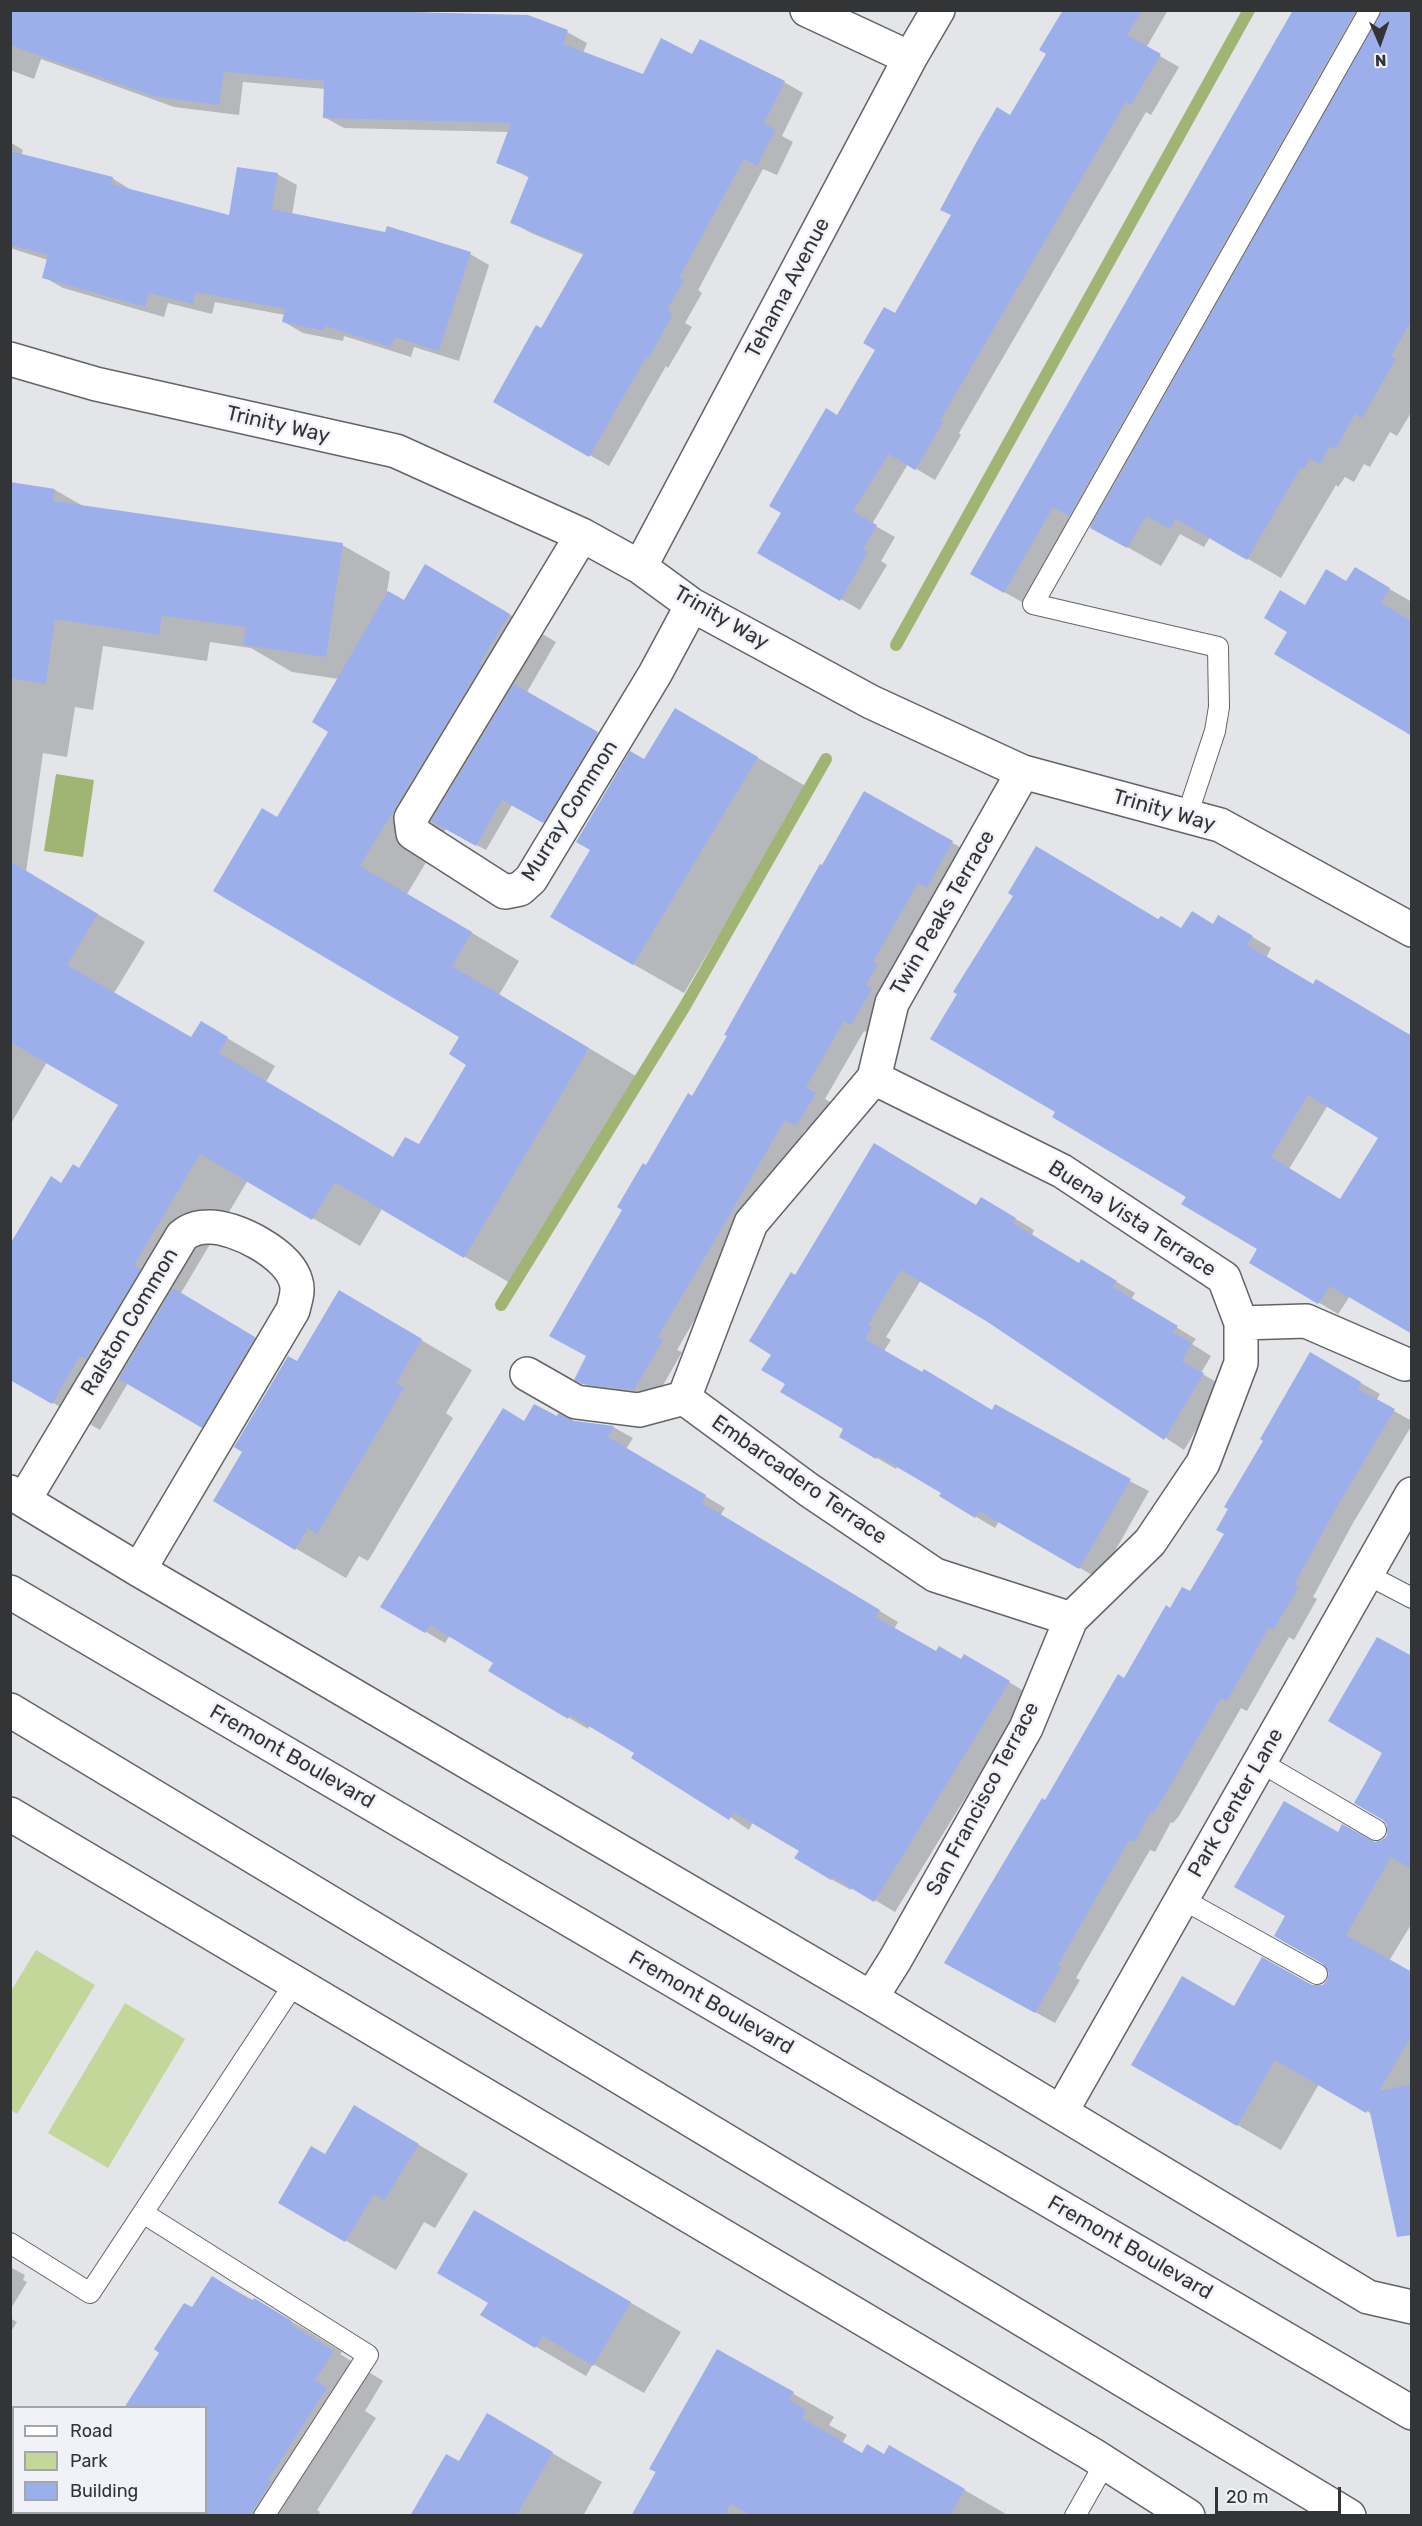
<!DOCTYPE html>
<style>
body{margin:0}
#map{position:relative;width:1422px;height:2526px;overflow:hidden;background:#e3e5e9;font-family:Rubik,sans-serif}
canvas{display:block}
.frame{position:absolute;inset:0;border:12px solid #333435;pointer-events:none}
.legend{position:absolute;left:12px;top:2406px;width:195px;height:108px;box-sizing:border-box;background:#f0f2f7;border:2px solid #a4a6a9;margin:0;padding:8px 10px;list-style:none;font-size:18px;color:#333435}
.legend li{display:flex;align-items:center;gap:12px;height:30px}
.legend b{width:30px;border:2px solid #a4a6a9}
.north{position:absolute;left:1350px;top:12px;width:60px;height:60px;-webkit-text-stroke:4px #f0f2f7;paint-order:stroke;rotate:178deg;font-size:16px;font-weight:700;line-height:24px;text-align:center;color:#333435}
.north::after{content:'';display:block;margin:auto;width:21px;height:27px;background:#333435;clip-path:polygon(50% 0,100% 100%,50% 72%,0 100%)}
.scale{position:absolute;left:1215px;top:2487px;width:126px;height:27px;box-sizing:border-box;border:3px solid #333435;border-top:0;padding-left:8px;font-size:18px;line-height:21px;white-space:nowrap;color:#333435;-webkit-text-stroke:4px #f0f2f7;paint-order:stroke}
</style>
<div id="map">
<canvas width="1422" height="2526"></canvas>
<div class="frame"></div>
<ul class="legend">
<li><b style="height:8px;background:#fff"></b>Road</li>
<li><b style="height:16px;background:#c3d79a"></b>Park</li>
<li><b style="height:16px;background:#9dafeb"></b>Building</li>
</ul>
<div class="north">N</div>
<div class="scale">20 m</div>
</div>
<script>
const ctx = document.querySelector('canvas').getContext('2d');
ctx.lineJoin = 'round';
function fillPath(path, color) {
  ctx.fillStyle = color;
  ctx.fill(path, 'evenodd');
}
function stroke(path, color, width, dash) {
  ctx.strokeStyle = color;
  ctx.lineWidth = width;
  ctx.lineCap = dash ? 'butt' : 'round';
  ctx.setLineDash(dash || []);
  ctx.stroke(path);
}
function write(font, color, halo, rows, align = 'center') {
  ctx.font = font + ' Rubik,sans-serif';
  ctx.lineWidth = 5;
  ctx.setLineDash([]);
  ctx.textBaseline = 'middle';
  ctx.strokeStyle = halo;
  ctx.fillStyle = color;
  for (const [text, x, y, turn = 0] of rows) {
    ctx.save();
    ctx.translate(x, y);
    ctx.rotate((+turn || 0) * Math.PI / 180);
    ctx.textAlign = isNaN(turn) ? turn : align;
    if (halo) ctx.strokeText(text, 0, 0);
    ctx.fillText(text, 0, 0);
    ctx.restore();
  }
}
fillPath(new Path2D(`
 M36,1950l59,35 -78,129 -6,-4v-119z
 M125,2003l60,36 -77,129 -60,-35z`), '#c3d79a');
fillPath(new Path2D(`
 M56,774l38,6 -11,77 -39,-6z`), '#a0b474');
fillPath(new Path2D(`
 M10,10h331l187,6 39,16 20,11 -4,10 60,23 50,-20 91,26 19,11 -21,43 11,6 -16,33 -14,-6 -65,121 4,3 -17,30 7,4 -24,41 -2,-2 -57,100 -114,-65 46,-71 43,-75 -53,-22 -19,-11 18,-44 -32,-16 11,-30 -165,-4 -20,-11 2,-28 -83,-7 -4,33 -65,-8 -133,-48 -7,20 -24,-9z
 M1065,10h103l-22,38 33,19 -28,48 -5,-3 -187,321 2,2 -26,45 -27,-16 -36,60 23,13 -14,24 6,4 -27,45 -101,-58 289,-498z
 M1296,10h116v401l-15,25 -7,-4 -20,35 -6,-3 -10,18 -9,-5 -7,10 -2,-2 -55,93 -71,-41 -6,10 -24,-13 -19,32 -73,-41 -50,86 -66,-37z
 M10,142l13,8 -2,5 91,23 19,12 99,27 47,-43 20,11 -5,30 178,39 19,11 -30,96 -45,-14 -3,10 -67,-21 -1,5 -40,-8 -19,-11 1,-7 -70,-13 -3,12 -44,-11 -4,14 -101,-29 -19,-11 4,-17 -38,-12z
 M10,483l45,7 30,17 257,38 48,27 -3,20 18,10 68,-9 83,49 -29,50 79,47 -53,88 -41,-22 -26,45 -40,-21 -39,65 112,67 -20,34 137,81 -124,208 -130,-75 -22,37 -112,-66 -67,113 83,50 -52,89 -84,-49 -28,47 -90,-52 52,-193 18,-15 40,-65 -73,-43 -37,63zM210,642l41,6 41,24 47,7 -9,52 -53,88 184,218 7,27 -49,82 -25,13 -128,-77 9,-16 -74,-43 -9,16 -78,-46 31,-51 -119,-70 17,-119 24,4 8,-50 18,3 10,-64 104,15z
 M1355,569l57,33v132l-106,-128 41,-24z
 M726,739l81,48 -123,206 -51,-29 12,-203z
 M865,793l107,61 -101,180 -7,-3 -39,68 10,6 -19,31 -11,-6 -128,220 5,2 -28,49 -51,-7 -27,-15 12,-23 59,-189 46,-69z
 M1219,917l52,31 -5,10 47,28 99,51 -62,259 -12,18 -87,-52 8,-13 -71,-52 -29,-276 23,9 32,-5zM1328,1105l52,33 -39,62 -52,-31z
 M977,1207l24,3 33,20 -2,5 48,29 2,-3 53,32 -4,7 65,39 -4,5 19,12 -10,17 22,13 -39,64 -197,-131 -66,-39 -35,57 5,3 -7,11 109,60 156,80 -50,88 -100,-58 -4,7 -54,-32 2,-3 -45,-27 -2,3 -55,-32 5,-8 -59,-45 -14,-30 23,-77z
 M389,1321l83,49 -26,43 7,5 -85,143 -9,-5 -13,22 -131,-77 82,-138z
 M1311,1354l69,40 -4,7 36,20v4l-59,98 -40,74 4,2 -23,41 -5,-3 -42,74 -6,-3 -62,108 -6,7 -2,-1 -16,30 -5,-2 -74,128 4,2 -25,43 -92,-51 82,-170 126,-192 20,-17 35,-60 39,-93z
 M557,1418l56,9 20,11 -7,11 99,59 -5,8 178,106 -4,7 42,24 26,8 3,-5 64,38 -134,218 -42,-25 -2,3 -20,-11 -30,-29 -48,-28 -4,8 -112,-77 -47,-28 -2,4 -98,-58 5,-9 -45,-27 -5,8 -63,-37 142,-183z
 M1412,1658v265l-23,38 23,13v245l-40,-105 -53,-30 -38,66 -148,-85 102,-56 76,-23h12l5,-5 10,-147 37,10 8,-3 5,-5 -4,-84z
 M404,2136l64,38 -33,54 -11,-6 -28,48 -116,-68 45,-46z
 M475,2212l206,120 -37,61 -51,-29 -7,12 -104,-61 8,-12z
 M10,2267l15,8 -2,5 4,2 -17,28z
 M213,2278l92,51 37,23 -2,2 43,27 -18,30 11,7 -59,92 3,2 -2,4h-308v-71l4,2v65h192v-104l-13,-99z
 M10,2318l7,4 -7,11z
 M718,2351l116,66 -5,8 18,10 -5,8 21,12 22,1 5,-9 116,67 -1,2h-372z
 M487,2415l115,67 -19,34h-159l35,-53z`), '#0003');
stroke(new Path2D(`
 M896,645l353,-635
 M501,1305l184,-299 141,-247`), '#a0b474', 12);
fillPath(new Path2D(`
 M10,10l357,1 161,4 40,15 -5,14 80,30 18,-36 31,16 8,-15 85,42 -21,42 11,7 -18,36 -13,-7 -65,119 5,2 -17,30 6,4 -24,44 -3,-1 -57,100 -96,-55 43,-77 5,3 43,-75 -74,-30 19,-47 -33,-13 15,-40 -188,-5 1,-37 -100,-9 -5,33 -66,-9 -143,-51z
 M1063,10h79l-15,25 34,19 -30,51 -5,-3 -186,319 3,1 -28,48 -26,-16 -36,57 24,14 -14,24 5,3 -28,49 -83,-48 24,-40 -12,-7 57,-98 11,7 38,-65 -12,-7 21,-36 11,6 56,-98 -11,-5 36,-67 21,-36 13,8 36,-61 -7,-4z
 M1293,10h63l-287,506 -16,-9 -49,86 -34,-19z
 M1382,10h30v310l-21,36 5,3 -34,59 -7,-4 -19,35 -6,-3 -10,18 -10,-6 -6,11 -3,-2 -54,93 -71,-41 -6,10 -24,-13 -19,32 -37,-20z
 M10,151l103,26 -2,7 118,31 8,-48 41,6 -6,36 113,23 2,-6 84,26 -32,99 -44,-14 -4,10 -66,-21 -1,5 -42,-9 3,-13 -89,-17 -3,12 -44,-11 -4,14 -103,-29 6,-23 -38,-10z
 M10,482l45,7 -2,12 290,42 -17,114 -83,-12 3,-18 -84,-11 -3,19 -104,-16 -9,65 -36,-6z
 M425,564l85,50 -30,49 2,1 -122,202 112,66 -20,34 137,82 -125,210 -129,-76 -23,38 -112,-66 -66,111 7,4 -55,90 -6,-3 -28,48 -42,-24v-136l41,-68 10,7 12,-19 6,4 39,-63 -108,-63v-181l88,53 -31,51 124,72 10,-16 27,16 -9,16 174,104 12,-20 14,7 47,-79 -17,-11 10,-17 -246,-146 49,-83 15,9 51,-85 -16,-10 76,-131 16,9z
 M1355,567l35,21 -9,15 31,18v115l-138,-82 13,-22 -23,-14 16,-28 25,15 21,-36 20,12z
 M514,684l84,48 -55,91 -41,-23 -26,46 -45,-25z
 M675,708l83,49 -125,208 -83,-48 40,-67 -14,-8 54,-91 14,8z
 M864,791l89,50 -26,47 -9,-5 -45,79 5,2 -12,21 6,4 -21,36 -7,-4 -38,66 10,6 -20,33 -11,-6 -127,217 5,3 -29,50 -52,-6 -8,-4 12,-24 -37,-20 73,-126 -5,-3 26,-44 3,2 42,-72 4,3 35,-60 -3,-1 96,-171 2,1z
 M1036,846l122,73 3,-3 20,12 11,-17 21,13 5,-9 35,21 -6,9 66,39 3,-5 96,57v298l-82,-48 -12,18 -69,-41 8,-14 -76,-45 5,-7 -134,-80 3,-5 -125,-73 27,-45 -4,-2 60,-96 -5,-3zM1308,1095l70,43 -38,61 -69,-42z
 M874,1143l102,62 5,-8 35,21 -3,5 66,40 2,-4 36,22 -4,6 65,39 -5,6 19,11 -10,18 22,12 -40,67 -178,-119 -85,-51 -33,54 4,3 -7,12 57,33 2,-3 68,41 3,-6 136,75 -52,90 -100,-58 -4,7 -36,-22 2,-3 -63,-37 -2,3 -37,-22 4,-8 -63,-37 5,-8 -24,-14 10,-15 -22,-14 42,-69 4,3z
 M173,1288l82,49 -53,91 -83,-49z
 M339,1290l83,49 -26,44 8,5 -87,146 -9,-6 -13,22 -82,-49 29,-49 -8,-5 54,-91 9,5z
 M1310,1352l51,30 -3,7 37,20 -61,103 -40,73 5,2 -26,43 -4,-3 -42,74 -6,-3 -62,107 -6,8 -2,-1 -16,30 -6,-2 -71,125 3,2 -26,46 -91,-50 98,-165 3,2 73,-126 6,4 42,-73 4,3 12,-21 8,4 34,-57 -8,-4 12,-21 -4,-2 39,-66 -3,-2z
 M534,1404l23,12 1,-3 16,8 40,5 -6,11 98,58 -4,8 178,107 -5,7 61,34 3,-5 22,13 3,-5 46,27 -136,221 -41,-25 -2,3 -37,-22 5,-7 -66,-39 -4,8 -98,-62 3,-5 -64,-38 -2,4 -80,-48 5,-8 -63,-38 -5,8 -45,-26 123,-199 21,13z
 M1377,1637l35,19v213l-21,-12 -45,78 66,37v63l-33,56 33,-7v151l-15,2 -28,-129 -3,5 -91,-53 -38,66 -106,-61 51,-89 52,30 28,-49 50,28h11l4,-5 2,-7 -6,-9 -49,-28 11,-20 -51,-29 50,-86 54,31 4,-8 33,18 7,-2 5,-4v-11l-4,-5 -29,-17 28,-50 -54,-32z
 M354,2105l65,39 -35,57 -10,-7 -29,48 -67,-39 33,-57 14,8z
 M474,2210l157,92 -38,64 -50,-30 -8,12 -55,-33 8,-12 -51,-30z
 M212,2276l40,25 2,-3 38,23 -2,3 44,27 -19,29 12,8 -59,92 3,2 -22,34h-43v-108h-82l35,-55 -5,-4 30,-46 8,4z
 M717,2349l77,43 -5,8 17,10 -4,8 60,35 5,-9 17,10 5,-9 76,44 -15,27h-198l-21,-12 -6,12h-94l25,-44 -7,-3z
 M487,2413l66,39 -37,64h-106l36,-62 13,7z`), '#9dafeb');
const service = new Path2D(`
 M1187,816l28,-85 4,-24 -1,-60 -185,-43 337,-594
 M1366,1574l46,24
 M1260,1762l116,68
 M1182,1899l135,75
 M143,2213l225,142 -104,161
 M10,2243l80,50 204,-309
 M1075,2516l30,-53`);
const minor = new Path2D(`
 M807,10l103,48
 M10,359l86,25 300,67 186,84 58,32 52,38 179,97 152,70 197,53 192,105
 M582,535l-171,283 2,15 92,59 15,-3 11,-10 124,-205 37,-69
 M640,567l270,-509 28,-48
 M874,1078l188,93 162,107 17,45 65,-2 99,43
 M527,1374l49,28 63,8 45,-12 125,92 126,85 136,44
 M684,1398l67,-175 123,-145 18,-75 131,-231
 M10,1492l129,78 732,428 497,299 44,10
 M24,1500l158,-264c7,-6 16,-9 26,-9 27,-1 81,27 88,55 3,9 -1,19 -3,28l-154,260
 M10,1814l1083,641 95,61
 M871,1998l24,-38 131,-232 45,-109 79,-77 53,-79 38,-100v-40
 M1061,2112l351,-618`);
const primary = new Path2D(`
 M10,1592l1402,821
 M10,1710l1339,806`);
stroke(service, '#626467', 22);
stroke(minor, '#626467', 36);
stroke(primary, '#626467', 36);
stroke(service, '#fff', 20);
stroke(minor, '#fff', 33);
stroke(primary, '#fff', 33);
write('21px', '#333435', '#f0f2f7', [
 ["Tehama Avenue",788,288,-62],
 ["Trinity Way",278,425,13],
 ["Trinity Way",721,618,30],
 ["Murray Common",570,811,-58],
 ["Trinity Way",1164,811,16],
 ["Twin Peaks Terrace",943,913,-60],
 ["Buena Vista Terrace",1132,1219,33],
 ["Ralston Common",130,1322,-59],
 ["Embarcadero Terrace",799,1480,35],
 ["Fremont Boulevard",292,1757,30],
 ["San Francisco Terrace",983,1799,-62],
 ["Park Center Lane",1236,1803,-60],
 ["Fremont Boulevard",711,2003,30],
 ["Fremont Boulevard",1130,2248,30]
]);
</script>
